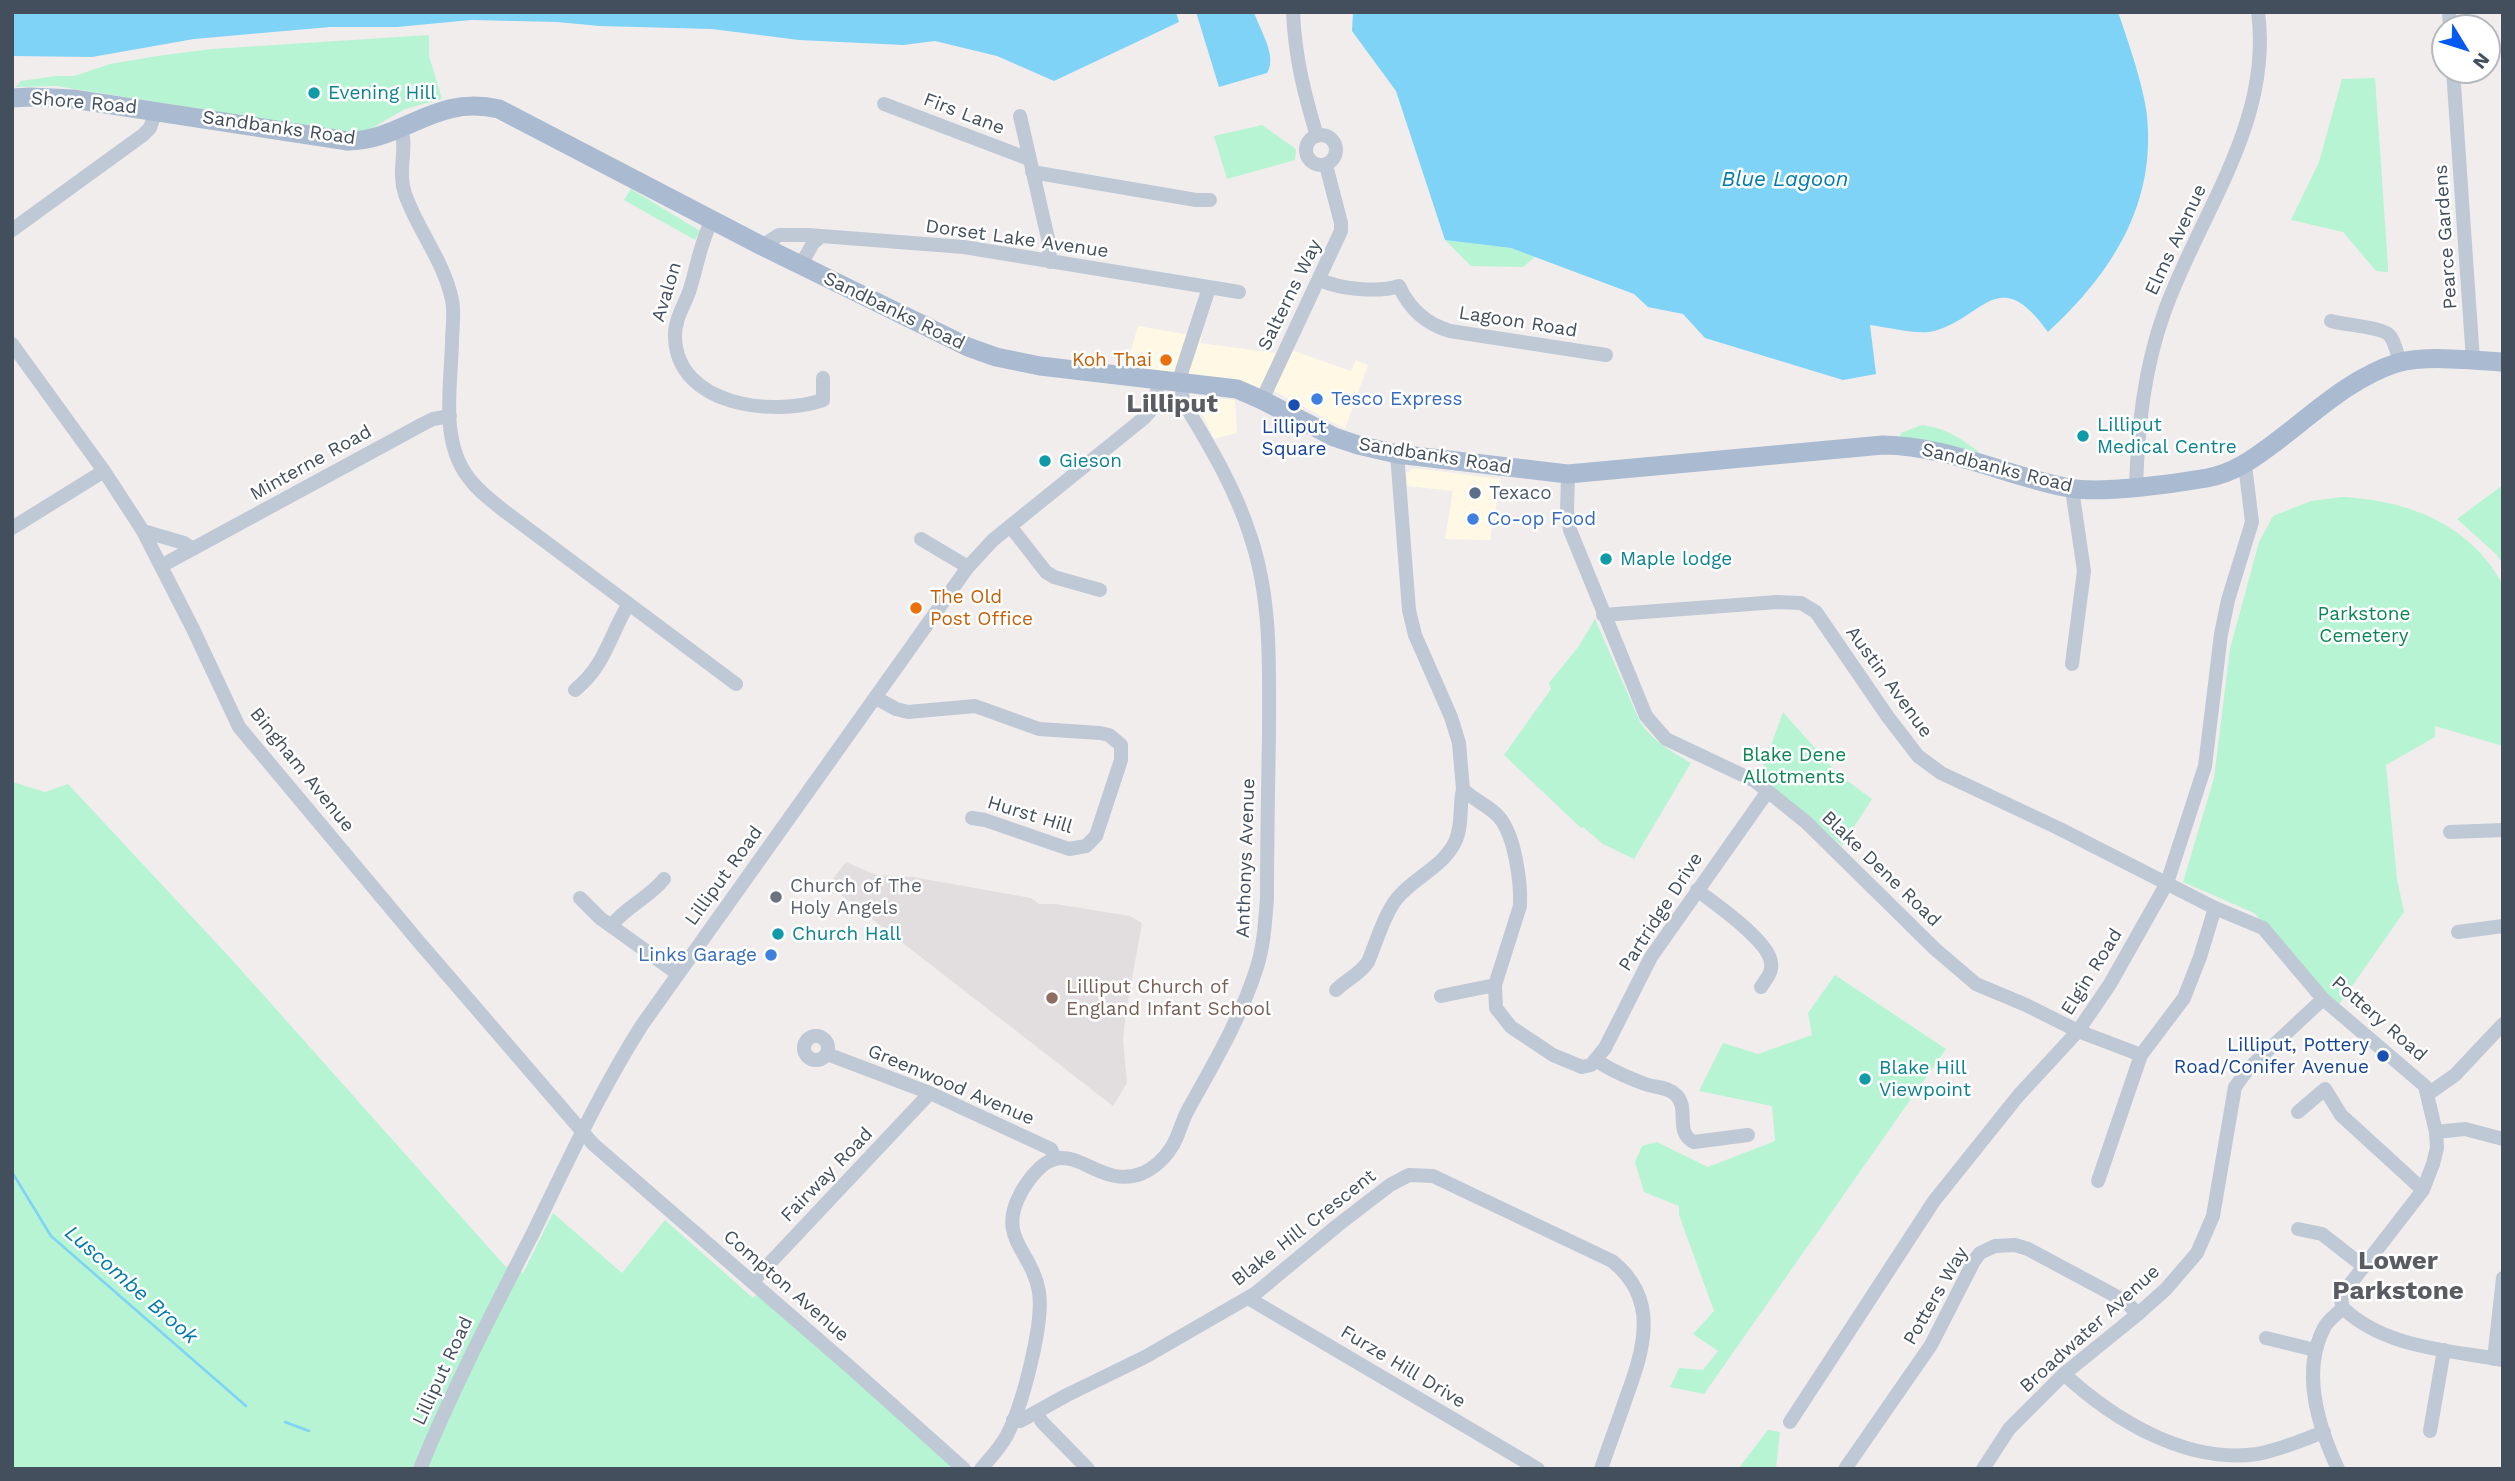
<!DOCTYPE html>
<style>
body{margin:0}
#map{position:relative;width:2515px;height:1481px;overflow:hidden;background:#f1eded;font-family:"Work Sans",sans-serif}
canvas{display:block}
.frame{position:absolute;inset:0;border:14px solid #444f5d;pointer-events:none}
.north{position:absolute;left:2431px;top:14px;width:70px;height:70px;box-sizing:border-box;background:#fff;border:2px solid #b4b9be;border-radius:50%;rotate:128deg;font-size:19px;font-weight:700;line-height:28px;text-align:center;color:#444f5d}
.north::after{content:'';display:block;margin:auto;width:24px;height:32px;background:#055af3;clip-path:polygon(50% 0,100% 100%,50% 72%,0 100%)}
</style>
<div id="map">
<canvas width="2515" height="1481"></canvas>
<div class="frame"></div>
<div class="north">N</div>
</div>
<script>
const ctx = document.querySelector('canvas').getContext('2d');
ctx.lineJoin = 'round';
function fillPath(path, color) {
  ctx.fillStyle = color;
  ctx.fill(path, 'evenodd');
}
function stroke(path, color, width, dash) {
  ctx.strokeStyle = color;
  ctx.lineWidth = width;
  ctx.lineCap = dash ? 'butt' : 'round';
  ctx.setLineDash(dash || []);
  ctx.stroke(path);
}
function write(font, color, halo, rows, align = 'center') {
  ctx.font = font + ' "Work Sans",sans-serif';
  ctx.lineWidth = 5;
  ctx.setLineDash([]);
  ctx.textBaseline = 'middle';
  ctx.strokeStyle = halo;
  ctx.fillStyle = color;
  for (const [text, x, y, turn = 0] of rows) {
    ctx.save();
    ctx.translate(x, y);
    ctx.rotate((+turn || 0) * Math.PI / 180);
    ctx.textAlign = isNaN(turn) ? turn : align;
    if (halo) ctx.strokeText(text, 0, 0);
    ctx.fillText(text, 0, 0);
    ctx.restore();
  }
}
fillPath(new Path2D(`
 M1138,326l64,11 -2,6 75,10 5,-7 71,25 5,-11 12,5 -23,64 -71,-38 -100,-19 -48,-5z
 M1211,398l24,2 2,33 -23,6 -12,-25 3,-12z
 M1414,468l87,11 -11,61 -45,-1 8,-48 -46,-5 -1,-13z`), '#fef8e4');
fillPath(new Path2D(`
 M846,862l30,13 37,2 118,21 8,6h17l74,12 12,7 -16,89 -3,27 4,44 -14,23 -285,-221z`), '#e2dedf');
fillPath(new Path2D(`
 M429,35v21l13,43 -37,10 -38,22 -22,1 -289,-46 -41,1 6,-6 35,-5h18l36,-12 47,-8 55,-7z
 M2375,78l13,188v6l-12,-1 -33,-39 -52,-12 28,-58 23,-83z
 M1262,125l34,24 -1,11 -68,19 -13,-43z
 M631,189l69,42 -5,9 -71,-40z
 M1445,240l66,8 24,9 -12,10 -52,-1z
 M1922,425c24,3 38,13 57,27l-1,2 -78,-17 1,-4z
 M2503,485v79l-7,-10 -39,-35z
 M2342,497c65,3 129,27 161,88v161l-68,-20v11l-49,28 11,114 7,33 -66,94 -84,-93 -71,-31 31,-104 16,-129 29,-107 14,-26 38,-15z
 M1595,619l45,103c14,20 30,29 51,41l-57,96 -31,-15 -20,-17 -2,1 -77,-73 47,-66 -2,-6 30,-37z
 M1783,712l55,62 34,25 -30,47 -82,-70z
 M12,782l33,10 23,-8 166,178 271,304 18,7 30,-60 69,60 43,-53 88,78 8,-8 203,179h-952z
 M1835,975l111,74 -242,345 -34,-7 9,-19 24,2 15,-19 -25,-17 21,-23 -35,-96v-9l-35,-14 -9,-30 7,-16 15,-4 51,25 67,-26 -3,-35 -73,-15 24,-48 35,11 54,-19 -4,-22z
 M1768,1430l12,2 -4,37h-38z`), '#b6f4d3');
fillPath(new Path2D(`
 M12,12h1164l3,10 -125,59 -57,-25 -62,-15 -32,4 -104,-5 -87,-11 -112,-3 -43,-4 -86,-2 -74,7h-67l-136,12 -102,18 -80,-1z
 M1196,12h58c5,17 24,44 13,61l-48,14z
 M1353,12h765c10,29 26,75 29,104 9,89 -36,158 -99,216 -51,-72 -66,-10 -119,0 -15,2 -43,-5 -59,-7l6,49 -33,6 -138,-42 -22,-24 -35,-7 -14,-13 -123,-46 -66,-8 -49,-149 -44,-60z`), '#7ed3f6');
stroke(new Path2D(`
 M12,1172l39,64 195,170
 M285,1422l24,9`), '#7ed3f6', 2.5);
stroke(new Path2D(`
 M1293,12c2,45 11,81 24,124
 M2449,12l1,16
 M2453,70l20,290
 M884,104l145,55
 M1020,116l29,127 1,19
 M401,126c7,23 -4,44 4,68 13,37 39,67 47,106 3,13 0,29 0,42 -1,44 -12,98 16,135 10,14 25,25 39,36l229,171
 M1306 150a15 15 0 1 1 30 0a15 15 0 1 1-30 0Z
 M1032,172l164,28h14
 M712,220c-12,23 -15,48 -23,72 -6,16 -15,29 -14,46 3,68 98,79 148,62v-22
 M12,230l131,-95 7,-7 6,-17
 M762,246l17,-11h29l156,12 275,45
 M801,265l12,-22 6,-5
 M1320,280c20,9 58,13 79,6 10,22 27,38 51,45l156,24
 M2331,321c13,4 53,6 59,15 5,6 7,18 10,26
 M12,344l92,127 39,60 50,98 46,98 180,215 174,202 257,223 114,102
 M1178,383l31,-95
 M1262,400l79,-169v-8l-15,-58
 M1397,454l12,156 6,25 36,82 8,26 4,46c10,11 25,16 35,27 17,18 23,66 22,90l-25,79 1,23 15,19 42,28 29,12 9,-2 14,-17 46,-91 117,-166
 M1568,474l-1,38 3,18 76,186 20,23 89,42 52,42 128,126 41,35 50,21 52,26 63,24
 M2136,486c2,-59 8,-117 28,-173 35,-99 109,-190 94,-301
 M2072,489l12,82 -12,93
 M1010,526l36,46 8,5 46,13
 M12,528l92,-57
 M143,531l41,12 9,6
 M921,539l47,28
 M161,566l262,-142 10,-5 17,-3
 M1603,615l174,-13 24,1 15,9 72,105 30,39 23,17 117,55 157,80 48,20 60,71 102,87 11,46 1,16 -4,16 -10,26 -79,102 -3,8 2,8c-6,6 -15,12 -19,20 -23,44 -6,98 14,141
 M575,690c30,-24 34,-53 53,-85
 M876,698l20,11 12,3 67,-6 64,23 61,4 9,2 12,10v15l-25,76 -10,10 -17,3 -84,-29 -13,-2
 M2450,832l53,-2
 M1697,890c17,13 71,50 74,72 2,10 -5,17 -10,25
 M580,898l20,20 78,56
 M611,926c14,-19 38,-28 53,-47
 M2458,932l45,-6
 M1336,990c10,-10 24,-16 32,-28 8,-19 18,-54 33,-68 17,-18 43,-29 54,-52 8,-16 4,-36 8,-53
 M1441,996l54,-11
 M804 1048a12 12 0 1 1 24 0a12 12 0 1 1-24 0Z
 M827,1054l103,39 121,56 4,9
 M1596,1060c14,10 33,18 49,24 10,4 22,2 31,11 14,13 -2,38 18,47l54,-7
 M2428,1094l27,-19 48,-51
 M2298,1112l27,-23 16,26 82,75
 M2436,1132l29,-3 38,10
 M2098,1181l43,-126 43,-57 16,-41 15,-49
 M2298,1229l24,5 41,32
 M752,1282l178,-189
 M1248,1298l290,171
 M2343,1308c42,40 105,42 160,52
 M2266,1338l49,12
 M2494,1359l9,-81
 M2064,1374c50,46 122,90 193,80 23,-4 45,-14 67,-22
 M1036,1412l6,10 46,47
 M1013,1420l7,1 47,-26 78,-38 111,-64 82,-68 52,-40 19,-10 24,1 179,85c48,38 32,88 14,137 -8,24 -17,47 -25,71
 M1790,1422l144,-221 84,-105 60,-65 32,-47 57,-101 38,-117 16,-132 7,-34 24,-78 -7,-57
 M2430,1431l14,-81
 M420,1469c33,-81 73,-158 113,-236 34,-70 67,-142 109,-208l326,-458 25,-27 151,-122 10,-11 5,-26
 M981,1469c10,-12 22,-24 28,-38 14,-29 35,-108 30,-139 -7,-43 -45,-54 -16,-103 44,-71 68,5 120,-16 11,-5 22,-15 28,-25 8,-11 10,-26 17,-38 26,-47 53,-92 69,-143 7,-22 8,-45 10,-68 0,-55 1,-110 2,-165 0,-65 3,-133 -18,-196 -15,-48 -40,-90 -66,-133l-3,-9 1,-12
 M1845,1469l86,-124 43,-84 6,-8 15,-7 20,-1 13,4 97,52 13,13
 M1983,1469l26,-40 55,-55 74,-60 28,-25 31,-36 16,-37 22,-129 13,-18 75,-70`), '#bfc8d5', 14);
stroke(new Path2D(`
 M12,98l18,-1 43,2 275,42c57,-1 87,-47 151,-32l263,137 206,101 28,10 44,9 197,23 25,11 72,37 24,8 39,9 171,20 315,-29c66,1 123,31 186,43 32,6 104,-4 138,-10 28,-5 47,-20 70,-37 37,-28 75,-64 120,-78 27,-8 76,-3 106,-1`), '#aabad0', 19);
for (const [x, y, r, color] of [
 [314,93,7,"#0f9aa8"],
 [1166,360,7,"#e8710a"],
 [1317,399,7,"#3f7fe0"],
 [1294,405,7,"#1a4fb4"],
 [2083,436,7,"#0f9aa8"],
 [1045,461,7,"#0f9aa8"],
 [1475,493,7,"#5c6f8a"],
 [1473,519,7,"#3f7fe0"],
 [1606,559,7,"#0f9aa8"],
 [916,608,7,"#e8710a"],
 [776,897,7,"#6b7280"],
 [778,934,7,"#0f9aa8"],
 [771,955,7,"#3f7fe0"],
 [1052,998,7,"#8d6e63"],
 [2383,1056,7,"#1a4fb4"],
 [1865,1079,7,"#0f9aa8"]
]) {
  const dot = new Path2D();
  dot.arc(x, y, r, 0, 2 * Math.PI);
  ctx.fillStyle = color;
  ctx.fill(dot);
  stroke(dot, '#fff', 2.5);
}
write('19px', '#0d838f', '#fff', [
 ["Evening Hill",328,93],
 ["Lilliput",2097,425],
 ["Medical Centre",2097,447],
 ["Gieson",1059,461],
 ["Maple lodge",1620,559],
 ["Church Hall",792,934],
 ["Blake Hill",1879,1068],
 ["Viewpoint",1879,1090]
], 'left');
write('19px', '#444f5d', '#fff', [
 ["Shore Road",84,103,5],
 ["Firs Lane",964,114,21],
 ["Sandbanks Road",279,128,8],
 ["Pearce Gardens",2446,237,-94],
 ["Dorset Lake Avenue",1017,239,8],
 ["Elms Avenue",2176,240,-65],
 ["Avalon",667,292,-73],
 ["Salterns Way",1290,295,-64],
 ["Sandbanks Road",894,311,26],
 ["Lagoon Road",1518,322,9],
 ["Sandbanks Road",1435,456,9],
 ["Minterne Road",311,463,-29],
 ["Sandbanks Road",1997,468,14],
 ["Austin Avenue",1889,682,54],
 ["Bingham Avenue",302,770,51],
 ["Hurst Hill",1030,815,17],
 ["Anthonys Avenue",1246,858,-88],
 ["Blake Dene Road",1881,869,44],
 ["Lilliput Road",724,876,-54],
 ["Partridge Drive",1661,912,-57],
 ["Elgin Road",2092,972,-58],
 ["Pottery Road",2379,1019,41],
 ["Greenwood Avenue",951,1085,23],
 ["Fairway Road",827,1175,-46],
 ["Blake Hill Crescent",1304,1228,-38],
 ["Compton Avenue",786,1286,41],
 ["Potters Way",1936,1296,-60],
 ["Broadwater Avenue",2090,1329,-42],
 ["Furze Hill Drive",1403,1367,31],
 ["Lilliput Road",443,1371,-65]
]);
write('19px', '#c56008', '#fff', [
 ["Koh Thai",1152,360],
 ["The Old",930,597,"left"],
 ["Post Office",930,619,"left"]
], 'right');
write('19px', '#366cbe', '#fff', [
 ["Tesco Express",1331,399],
 ["Co-op Food",1487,519],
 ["Links Garage",757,955,"right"]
], 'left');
write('19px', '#164399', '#fff', [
 ["Lilliput",1294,427],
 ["Square",1294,449],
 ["Lilliput, Pottery",2369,1045,"right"],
 ["Road/Conifer Avenue",2369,1067,"right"]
]);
write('19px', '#4e5e75', '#fff', [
 ["Texaco",1489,493]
], 'left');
write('19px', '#0c8653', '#fff', [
 ["Parkstone",2364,614],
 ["Cemetery",2364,636],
 ["Blake Dene",1794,755],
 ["Allotments",1794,777]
]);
write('19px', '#5b616d', '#fff', [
 ["Church of The",790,886],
 ["Holy Angels",790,908]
], 'left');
write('19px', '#785e54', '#fff', [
 ["Lilliput Church of",1066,987],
 ["England Infant School",1066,1009]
], 'left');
write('italic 21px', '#017aac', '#fff', [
 ["Blue Lagoon",1785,180],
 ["Luscombe Brook",131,1285,41]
]);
write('bold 26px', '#595d63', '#fff', [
 ["Lilliput",1172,404],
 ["Lower",2398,1261],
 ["Parkstone",2398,1291]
]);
</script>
